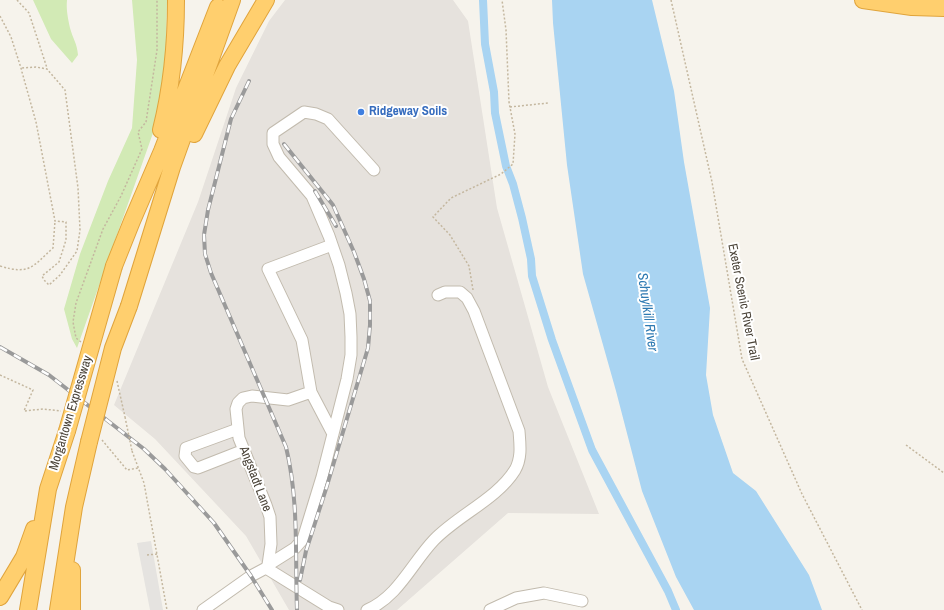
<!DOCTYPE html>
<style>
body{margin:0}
canvas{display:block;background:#f6f3ec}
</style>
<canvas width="944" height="610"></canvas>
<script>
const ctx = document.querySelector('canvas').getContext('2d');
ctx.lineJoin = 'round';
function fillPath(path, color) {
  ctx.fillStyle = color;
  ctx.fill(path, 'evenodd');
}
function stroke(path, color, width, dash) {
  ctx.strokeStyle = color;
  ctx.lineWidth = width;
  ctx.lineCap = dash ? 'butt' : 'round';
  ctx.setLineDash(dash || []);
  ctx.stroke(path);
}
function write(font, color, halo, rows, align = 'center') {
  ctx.font = font + ' "Archivo Narrow",sans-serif';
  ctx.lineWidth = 4;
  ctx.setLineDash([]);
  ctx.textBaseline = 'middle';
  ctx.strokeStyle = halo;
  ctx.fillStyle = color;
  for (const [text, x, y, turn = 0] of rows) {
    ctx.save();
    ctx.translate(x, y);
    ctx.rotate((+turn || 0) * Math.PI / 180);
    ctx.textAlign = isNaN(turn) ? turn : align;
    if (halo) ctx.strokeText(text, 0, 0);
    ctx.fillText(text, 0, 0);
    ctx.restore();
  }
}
fillPath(new Path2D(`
 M285,0h168l15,21 29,187 51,179 51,127 -91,-1 -111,97h-108l-43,-74 -91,-97 -41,-34 84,-203 38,-114 33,-67z`), '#e6e2dd');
fillPath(new Path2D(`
 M33,0h34c-1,9 1,19 3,28 3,11 7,15 8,27l-6,8 -21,-24z
 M132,0h35l-1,52 -4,40 -9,41 -76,215 -5,-9 -8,-30 16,-55 28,-73 24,-53 5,-68z`), '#d2eab5');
fillPath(new Path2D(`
 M151,541l12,69h-13l-13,-67z`), '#e5e3e0');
fillPath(new Path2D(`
 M552,0h100l22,91 10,71 26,146 -4,67 7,40 20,58 23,18 53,84 13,35h-128l-18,-33 -34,-86 -26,-100 -33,-117 -16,-109 -14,-142z`), '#a9d4f2');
stroke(new Path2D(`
 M483,0l2,44 9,48 1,21 11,53 7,18 9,34 9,41 1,17 20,64 40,110 76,141 8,19`), '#a9d4f2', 8);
const minor = new Path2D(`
 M332,245l-64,24 34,71 9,52 22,42
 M238,429l-52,19 -1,8 9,11 4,1 46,-18
 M268,565l27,-17 8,-9 19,-62 25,-98 4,-24v-18l-1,-23 -4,-21 -7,-28 -10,-29 -17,-40 -33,-39 -6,-13v-11l31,-21 12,2 12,5 46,51
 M266,568l63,39 9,3
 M203,610l48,-34 15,-8 2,-3 3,-21 -1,-27 -4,-12 -27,-67 -3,-29 2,-6 5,-5 9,-2 36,4 23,-8
 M367,610c31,-13 45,-47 67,-70 24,-25 63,-41 81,-70 7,-12 5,-26 4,-39l-45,-120 -7,-13 -7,-6h-15l-7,3
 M490,610l26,-12 28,-5 38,8`);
const highway = new Path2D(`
 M863,0l49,7 32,1
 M161,130c11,-44 15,-85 15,-130
 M194,134l33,-68 39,-66
 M114,266l18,-45 30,-70 56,-144
 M129,306l43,-139 60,-167
 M72,570v40
 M0,597l24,-40 10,-28
 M28,610l20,-121 19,-58
 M58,610l16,-103 15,-65`);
stroke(minor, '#c2bbae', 13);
stroke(highway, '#e0a43c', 18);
stroke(new Path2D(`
 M17,0l12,13 18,55
 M671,0l41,182 30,177 60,135 60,116
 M0,16l11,21 10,31 1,4 14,50 19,99 11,1v18l-7,22 -17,14 2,4 5,5 11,-10 17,-24 3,-21 -2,-42 -13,-98 -18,-21 -11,-2 -15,1
 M510,107l38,-4
 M0,266c30,9 32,1 53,-18l2,-27
 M473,290l-4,-24 -19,-31 -17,-18 18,-19 50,-24 12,-10 2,-30 -6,-32 -3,-72 -4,-30
 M81,342l-5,-4 -3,-16 3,-19 27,-74 18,-33 21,-47 -4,-17 8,-10 11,-72v-50
 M0,375l33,15 -9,21 19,-2 18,2
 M117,381l8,36
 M102,440l25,30 11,-2
 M906,445l38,28
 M132,451l12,32 23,127
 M147,555l10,-1`), '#c4b79f', 1.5, [2, 2]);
stroke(minor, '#fff', 11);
stroke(highway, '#ffcf6e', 16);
const rail = new Path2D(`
 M249,81l-18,38 -23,91 -4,25 1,19 6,19 75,174c13,53 9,109 11,163
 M284,144l49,61 21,47 10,27 6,22v24l-2,23 -42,141 -20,62 -6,29
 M315,191l21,35
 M0,347l49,28 95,74 21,20 49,54 37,53 21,34`);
stroke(rail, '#9a9a9a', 4);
stroke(rail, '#fff', 2.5, [8]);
const highwayBridge = new Path2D(`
 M67,431l47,-165
 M89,442l24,-94 16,-42`);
stroke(highwayBridge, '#e0a43c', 18, []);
stroke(new Path2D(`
 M125,417l7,34`), '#c4b79f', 1.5, [2, 2]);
stroke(highwayBridge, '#ffcf6e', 16);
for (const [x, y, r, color] of [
 [361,112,4,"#3f7fe0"]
]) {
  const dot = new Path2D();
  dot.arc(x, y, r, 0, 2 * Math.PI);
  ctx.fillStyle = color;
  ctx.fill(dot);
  stroke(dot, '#fff', 1.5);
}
write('bold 13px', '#366cbe', '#fff', [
 ["Ridgeway Soils",369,112]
], 'left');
write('13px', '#4b4439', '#fff', [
 ["Exeter Scenic River Trail",743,302,79],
 ["Morgantown Expressway",71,413,-73],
 ["Angstadt Lane",255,479,69]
]);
write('italic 14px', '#2e7ab2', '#fff', [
 ["Schuylkill River",647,312,82]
]);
</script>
